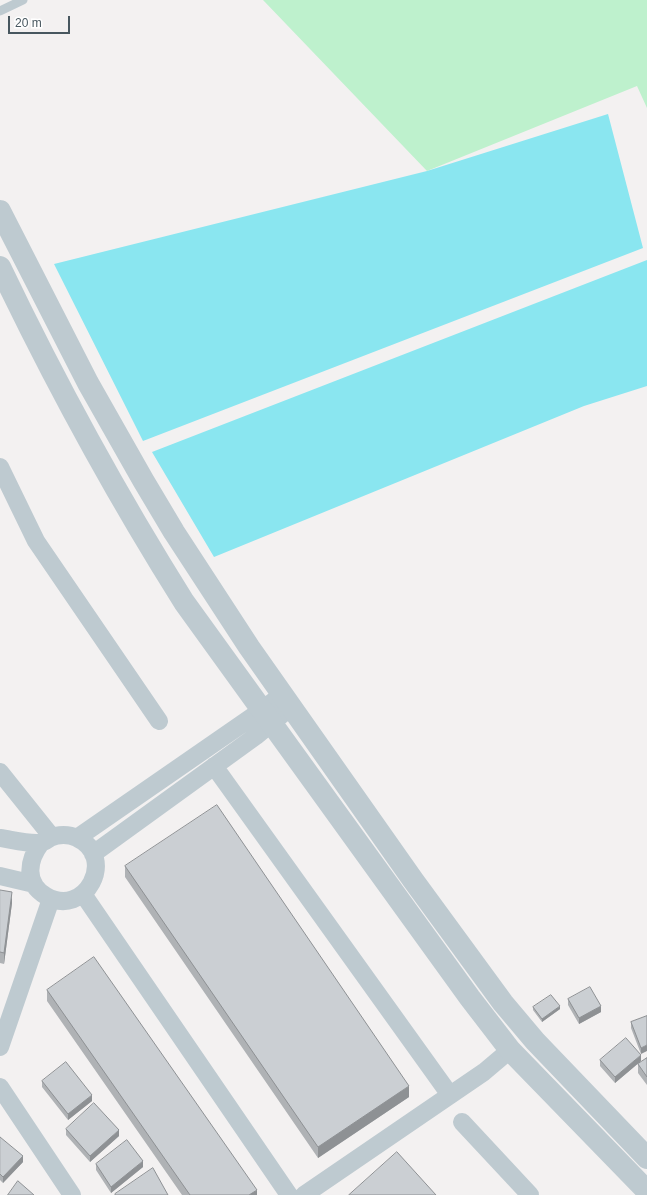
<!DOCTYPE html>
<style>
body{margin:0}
#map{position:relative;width:647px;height:1195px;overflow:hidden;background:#f3f1f1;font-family:Helvetica,sans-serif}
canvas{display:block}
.scale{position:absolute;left:8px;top:16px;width:62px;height:18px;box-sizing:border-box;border:2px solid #48575f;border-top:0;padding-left:5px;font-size:12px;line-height:14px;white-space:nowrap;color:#48575f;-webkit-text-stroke:3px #fff;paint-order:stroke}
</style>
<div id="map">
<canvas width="647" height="1195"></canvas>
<div class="scale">20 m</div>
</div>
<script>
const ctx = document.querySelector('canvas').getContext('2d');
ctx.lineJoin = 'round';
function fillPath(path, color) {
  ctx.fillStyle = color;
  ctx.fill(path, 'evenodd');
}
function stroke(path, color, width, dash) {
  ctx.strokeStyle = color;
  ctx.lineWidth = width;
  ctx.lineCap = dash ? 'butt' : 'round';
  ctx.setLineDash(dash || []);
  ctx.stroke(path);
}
fillPath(new Path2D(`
 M263,0h384v108l-10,-22 -210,85z`), '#bef1cd');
fillPath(new Path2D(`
 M608,114l35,134 -500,193 -89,-177 373,-93z
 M647,260v126l-63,20 -370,151 -62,-105z`), '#8ae6f0');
stroke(new Path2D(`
 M0,11l23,-11`), '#becad0', 9);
stroke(new Path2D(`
 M0,467l36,74 123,180
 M214,766l236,329
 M0,772l52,65
 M0,838c13,2 27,6 40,5 3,0 7,-3 10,-5 8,-4 19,-4 27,0 41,19 8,81 -31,58 -22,-13 -18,-36 -5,-53
 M77,838l185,-128 21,-16
 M93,854l163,-118 36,-30
 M0,876l34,8
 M83,894l206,301
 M0,1047l51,-148
 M0,1087l72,108
 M462,1122l68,73
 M304,1195l180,-123 26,-22`), '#becad0', 18);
stroke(new Path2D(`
 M0,211l88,172 55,97 31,52 75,115 164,233 90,123 32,38 112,117
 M0,267c55,115 116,227 184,335l286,396 40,52 137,141`), '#becad0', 22);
fillPath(new Path2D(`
 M125,866l284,231 -91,61 -193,-281z
 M0,890l12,13 -8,61 -4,-1z
 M47,990l210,205h-75l-135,-194z
 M568,999l33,13 -22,12 -11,-19z
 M533,1007l27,2 -18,13 -9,-12z
 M647,1016l-6,38 -10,-26v-6z
 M647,1058v27l-9,-12v-9z
 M600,1060l41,1 -26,22 -15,-17z
 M42,1081l50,20 -24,19 -26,-33z
 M66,1129l53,7 -29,26 -24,-27z
 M0,1137l23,25 -20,21 -3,-3z
 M96,1164l47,3 -32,26 -15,-23z`), '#afb2b5');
fillPath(new Path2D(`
 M12,892v11l-8,61v-11z
 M560,1006v3l-18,13v-3z
 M601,1006v6l-22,12v-6z
 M647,1045v6l-6,3v-6z
 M641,1055v6l-26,22v-6z
 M409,1086v11l-91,61v-11z
 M92,1095v6l-24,19v-6z
 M119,1130v6l-29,26v-6z
 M23,1156v6l-20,21v-6z
 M143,1161v6l-32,26v-6z
 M257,1190v5h-8z`), '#8e9194');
const building = new Path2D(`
 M217,805l192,281 -91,61 -193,-281z
 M0,890l12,2 -8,61 -4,-1z
 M94,957l163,233 -8,5h-59l-143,-205z
 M590,987l11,19 -22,12 -11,-19z
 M551,995l9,11 -18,13 -9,-12z
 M647,1016v29l-6,3 -10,-26z
 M626,1038l15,17 -26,22 -15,-17z
 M647,1058v19l-9,-13z
 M66,1062l26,33 -24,19 -26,-33z
 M94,1103l25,27 -29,26 -24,-27z
 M0,1137l23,19 -20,21 -3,-3z
 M127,1140l16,21 -32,26 -15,-23z
 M397,1152l39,43h-87z
 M153,1168l15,27h-53v-1z
 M18,1181l16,14h-26z`);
fillPath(building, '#cbcfd3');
stroke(building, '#8e9194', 1);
</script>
